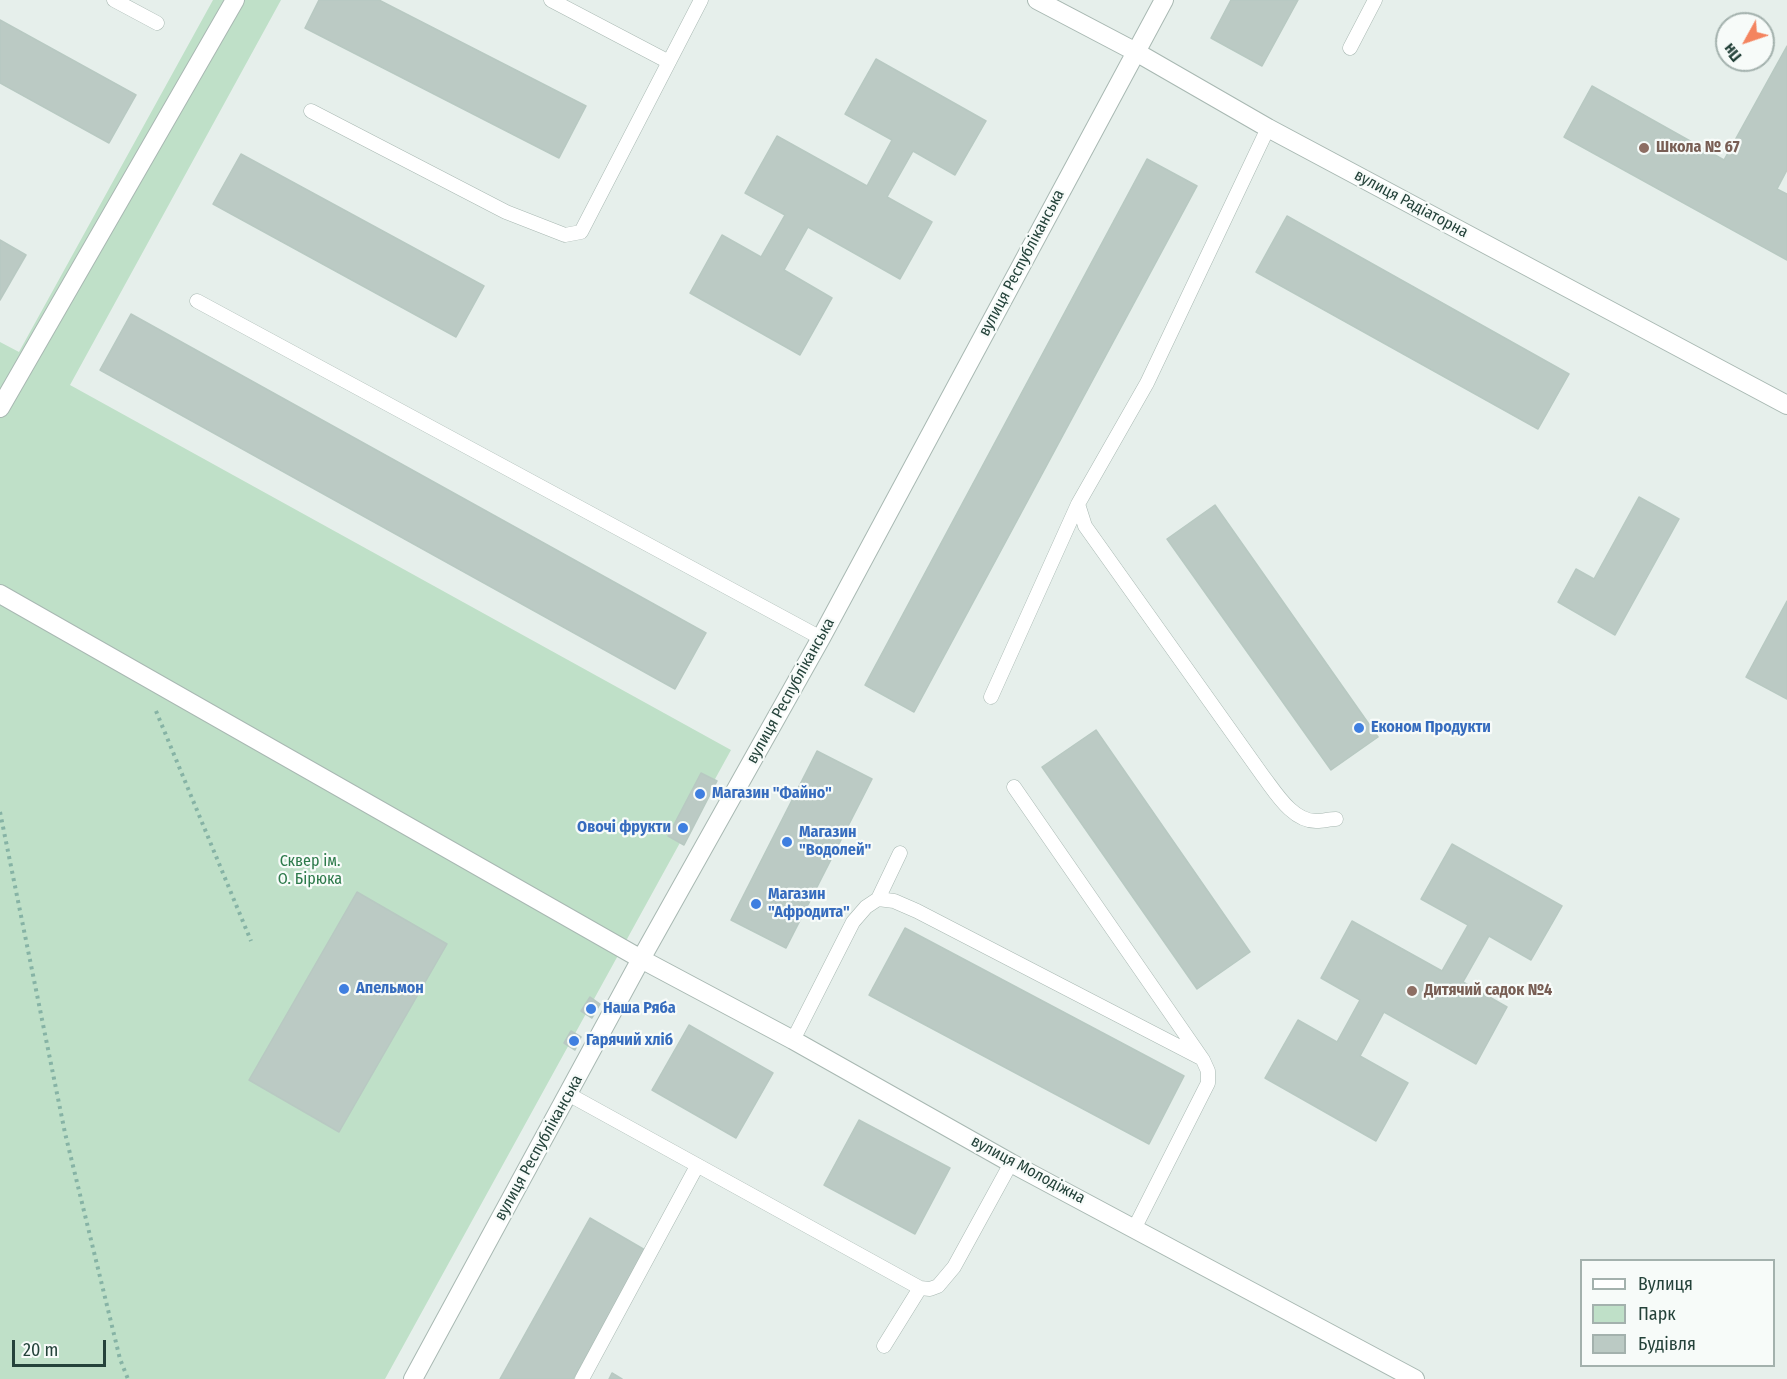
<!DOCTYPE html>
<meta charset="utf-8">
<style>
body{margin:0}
#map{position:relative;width:1787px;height:1379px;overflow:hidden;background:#e6efeb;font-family:"Fira Sans Condensed",sans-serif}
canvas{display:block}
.legend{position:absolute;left:1580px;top:1259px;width:195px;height:108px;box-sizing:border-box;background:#f7fbf9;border:2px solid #a3b1ad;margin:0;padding:8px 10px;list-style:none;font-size:18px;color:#24423a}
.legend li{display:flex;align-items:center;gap:12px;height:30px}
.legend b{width:30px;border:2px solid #a3b1ad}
.north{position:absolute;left:1715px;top:12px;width:60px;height:60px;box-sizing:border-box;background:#f7fbf9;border:2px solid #a3b1ad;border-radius:50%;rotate:230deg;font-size:16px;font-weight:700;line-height:24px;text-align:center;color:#24423a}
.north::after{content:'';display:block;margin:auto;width:21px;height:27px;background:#f4845f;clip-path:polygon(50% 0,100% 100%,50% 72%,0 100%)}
.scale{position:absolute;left:12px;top:1340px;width:94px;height:27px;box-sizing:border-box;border:3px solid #24423a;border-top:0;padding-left:8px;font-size:18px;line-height:21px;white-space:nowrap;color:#24423a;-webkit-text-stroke:4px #f7fbf9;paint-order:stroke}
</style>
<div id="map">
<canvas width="1787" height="1379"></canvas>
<ul class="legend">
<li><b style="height:8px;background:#fff"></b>Вулиця</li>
<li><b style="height:16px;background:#bfe0c8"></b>Парк</li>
<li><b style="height:16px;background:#bbcac4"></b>Будівля</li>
</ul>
<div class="north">Пн</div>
<div class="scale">20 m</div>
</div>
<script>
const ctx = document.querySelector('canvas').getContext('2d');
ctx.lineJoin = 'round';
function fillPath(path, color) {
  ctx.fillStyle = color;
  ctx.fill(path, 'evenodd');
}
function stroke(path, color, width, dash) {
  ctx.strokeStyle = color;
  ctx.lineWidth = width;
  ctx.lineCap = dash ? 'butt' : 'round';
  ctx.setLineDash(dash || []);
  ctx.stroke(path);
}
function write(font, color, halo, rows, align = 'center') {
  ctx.font = font + ' "Fira Sans Condensed",sans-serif';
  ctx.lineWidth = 4.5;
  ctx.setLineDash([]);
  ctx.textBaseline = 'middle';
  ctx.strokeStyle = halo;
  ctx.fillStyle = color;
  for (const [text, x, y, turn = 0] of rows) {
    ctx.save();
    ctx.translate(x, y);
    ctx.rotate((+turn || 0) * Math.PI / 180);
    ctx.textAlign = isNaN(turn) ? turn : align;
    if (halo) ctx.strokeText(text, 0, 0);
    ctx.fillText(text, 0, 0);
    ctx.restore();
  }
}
fillPath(new Path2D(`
 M213,0h68l-211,385 661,365 -346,629h-385v-1037l19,10z`), '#bfe0c8');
const building = new Path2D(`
 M319,0h60l207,106 -27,52 -254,-130z
 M1231,0h67l-36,66 -51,-28z
 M0,20l136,75 -27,48 -109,-60z
 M1787,46v124l-10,19 10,5v66l-223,-123 28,-51 132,74z
 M876,59l110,62 -31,54 -42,-24 -26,46 45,25 -32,57 -92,-52 -24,43 48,28 -32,57 -110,-62 32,-58 39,22 24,-42 -40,-22 32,-57 90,50 25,-46 -47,-26z
 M241,154l243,132 -28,51 -243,-133z
 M1147,159l50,27 -283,526 -49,-27z
 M1287,216l282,158 -31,55 -282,-157z
 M0,240l26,15 -26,45z
 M131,314l575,319 -31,56 -575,-319z
 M1639,497l40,22 -64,116 -57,-33 18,-33 18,10z
 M1215,505l163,232 -47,33 -164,-231z
 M1787,601v98l-41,-22z
 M1096,730l154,222 -53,37 -155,-222z
 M817,751l55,28 -86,169 -55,-28z
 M701,773l16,8 -33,64 -16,-9z
 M1452,844l110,62 -31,54 -42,-24 -26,46 44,25 -31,57 -92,-52 -24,44 48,27 -32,58 -111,-63 33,-58 39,22 23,-42 -39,-22 31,-57 90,50 26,-46 -47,-26z
 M357,892l90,52 -108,188 -90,-52z
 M905,928l279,148 -35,68 -280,-149z
 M590,997l10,7 -8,14 -11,-7z
 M689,1025l84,48 -37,65 -84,-48z
 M571,1031l10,6 -6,13 -11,-7z
 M859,1120l91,48 -35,66 -91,-49z
 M590,1218l55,32 -72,129h-73z
 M612,1373l10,6h-13z`);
fillPath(building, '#bbcac4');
stroke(building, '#b8c9c2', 1.5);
const lane = new Path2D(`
 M114,0l43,23
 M551,0l118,62
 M1350,48l25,-48
 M311,111l195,101 59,23 16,-3 120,-232
 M1268,128l-121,255 -69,121 7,22 178,250c13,17 30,46 54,45 6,0 13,-2 19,-2
 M197,301l624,337
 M991,697l87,-193
 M1014,787l189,273 5,11v12l-73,144
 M878,899l16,2 23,10 284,147
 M793,1040l60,-118 13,-15 12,-8 22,-46
 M568,1094l352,194
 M884,1346l36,-58 10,1 8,-3 16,-19 57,-104
 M582,1379l115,-213`);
const street = new Path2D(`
 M1037,0l99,52 132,76 519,277
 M0,408l235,-408
 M0,594l641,365 152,81 218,123 404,216
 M413,1379l228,-420 180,-321 343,-638`);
stroke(lane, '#a8b8b2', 15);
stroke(street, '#a8b8b2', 20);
stroke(new Path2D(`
 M156,711l95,230
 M0,812l65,321 55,226 8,20`), '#86b3a5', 4, [3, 4.5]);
stroke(lane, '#fff', 14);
stroke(street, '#fff', 18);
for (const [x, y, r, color] of [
 [1644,148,6,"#8d6e63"],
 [1359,728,6,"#3f7fe0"],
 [700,794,6,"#3f7fe0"],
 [683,828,6,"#3f7fe0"],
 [787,842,6,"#3f7fe0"],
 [756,904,6,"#3f7fe0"],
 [344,989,6,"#3f7fe0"],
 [1412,991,6,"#8d6e63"],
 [591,1009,6,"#3f7fe0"],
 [574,1041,6,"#3f7fe0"]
]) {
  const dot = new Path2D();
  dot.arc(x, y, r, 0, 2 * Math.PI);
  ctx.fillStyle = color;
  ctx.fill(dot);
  stroke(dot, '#f7fbf9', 2);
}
write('bold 16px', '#785e54', '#f7fbf9', [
 ["Школа № 67",1656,148],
 ["Дитячий садок №4",1424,991]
], 'left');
write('16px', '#24423a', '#f7fbf9', [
 ["вулиця Радіаторна",1411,204,28],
 ["вулиця Республіканська",1022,263,-62],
 ["вулиця Республіканська",791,691,-61],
 ["вулиця Республіканська",539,1148,-61],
 ["вулиця Молодіжна",1028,1170,28]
]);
write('bold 16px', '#366cbe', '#f7fbf9', [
 ["Економ Продукти",1371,728],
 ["Магазин \"Файно\"",712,794],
 ["Овочі фрукти",671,828,"right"],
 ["Магазин",799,833],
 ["\"Водолей\"",799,851],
 ["Магазин",768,895],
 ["\"Афродита\"",768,913],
 ["Апельмон",356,989],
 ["Наша Ряба",603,1009],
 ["Гарячий хліб",586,1041]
], 'left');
write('16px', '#2d7a4b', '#f7fbf9', [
 ["Сквер ім.",310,862],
 ["О. Бірюка",310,880]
]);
</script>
